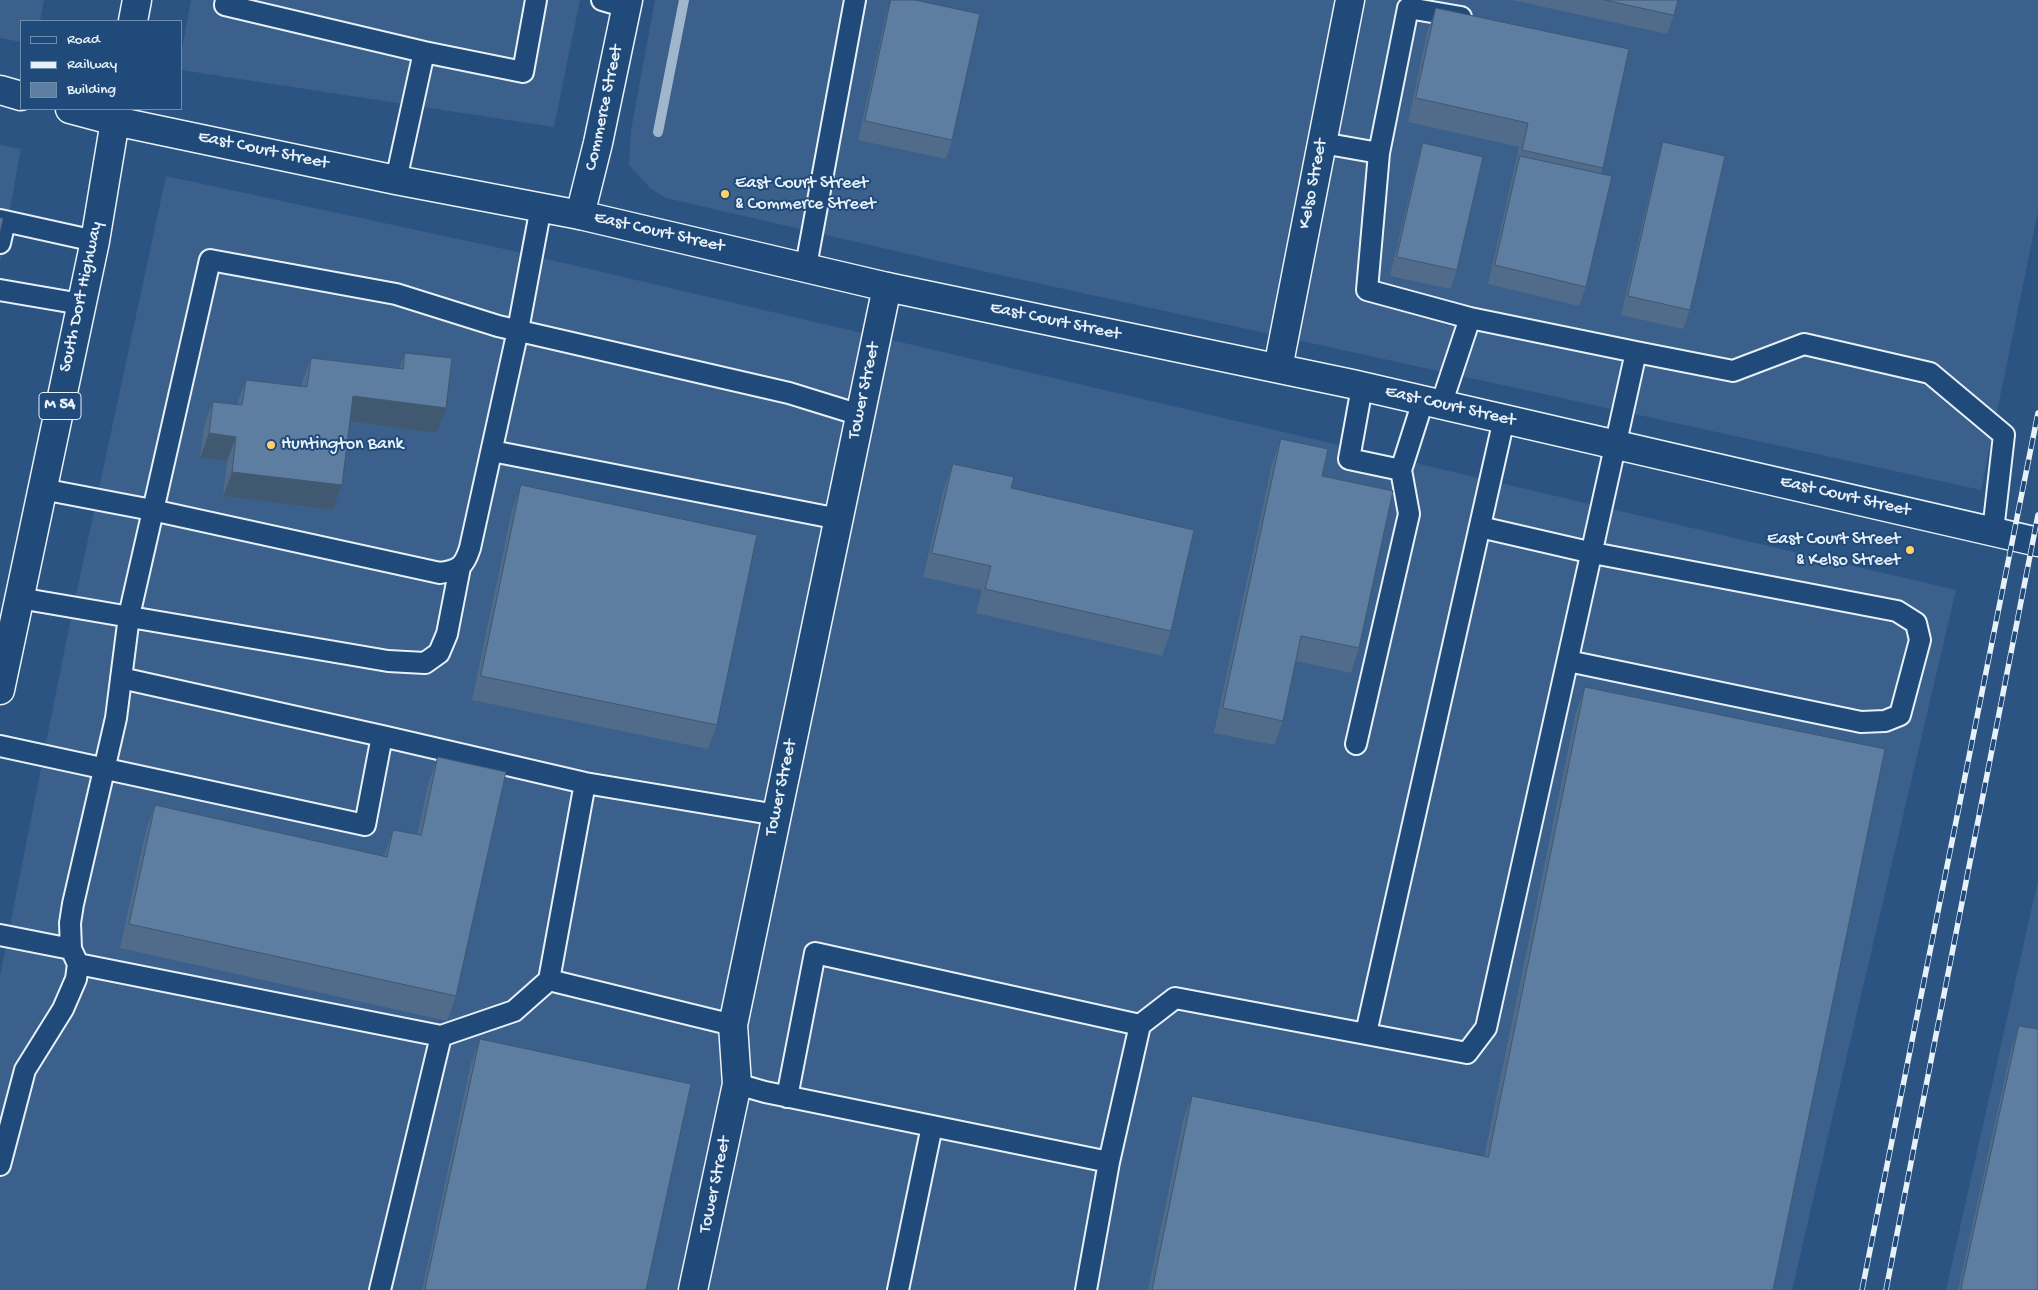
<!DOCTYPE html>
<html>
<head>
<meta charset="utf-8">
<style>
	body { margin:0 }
	#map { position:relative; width:2038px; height:1290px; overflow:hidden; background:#2b5482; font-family:"Gochi Hand",sans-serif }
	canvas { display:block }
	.legend { position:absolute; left:20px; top:20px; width:162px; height:90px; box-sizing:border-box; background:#1f4a7a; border:1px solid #6f8dac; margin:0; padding:6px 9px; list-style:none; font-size:15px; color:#e8f1f8 }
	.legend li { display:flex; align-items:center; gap:10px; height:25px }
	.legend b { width:25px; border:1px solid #6f8dac }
</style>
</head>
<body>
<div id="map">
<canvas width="2038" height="1290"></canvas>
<ul class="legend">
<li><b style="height:6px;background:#1f4a7a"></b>Road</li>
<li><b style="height:6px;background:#e8f1f8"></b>Railway</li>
<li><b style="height:14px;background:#5d7da1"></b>Building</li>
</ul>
</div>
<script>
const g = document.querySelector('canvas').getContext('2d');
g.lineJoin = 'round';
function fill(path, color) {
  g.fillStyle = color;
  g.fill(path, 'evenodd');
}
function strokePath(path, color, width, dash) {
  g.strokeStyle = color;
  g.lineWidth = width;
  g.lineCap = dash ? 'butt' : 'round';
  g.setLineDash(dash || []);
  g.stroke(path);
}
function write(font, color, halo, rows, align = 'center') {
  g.font = font + ' "Gochi Hand",sans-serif';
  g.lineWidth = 4;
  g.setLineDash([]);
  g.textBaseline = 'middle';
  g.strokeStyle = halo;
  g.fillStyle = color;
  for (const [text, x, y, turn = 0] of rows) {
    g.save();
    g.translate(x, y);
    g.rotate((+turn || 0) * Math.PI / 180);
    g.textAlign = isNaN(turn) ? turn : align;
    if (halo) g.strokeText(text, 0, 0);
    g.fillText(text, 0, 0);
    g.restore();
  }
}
const built = new Path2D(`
	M0 0H44L40 21H21V42L0 38Z
	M191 0H580L554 127 181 70V54Z
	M655 0H2038V212L1981 490 973 269 666 198 651 189 629 165 631 130Z
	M0 145 21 149 0 263Z
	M166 176 500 248 1956 590 1792 1290H0V976L67 637Z
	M2038 880V1290H1946Z`);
const stream = new Path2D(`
	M658 132 684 0`);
const lane = new Path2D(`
	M226 0 225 5 424 52 396 180
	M602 0 626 7
	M424 52 523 72 536 0
	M1379 153 1408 8 1461 17
	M0 220 95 241
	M0 243 5 221
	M806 266 855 0
	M0 290 81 304
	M1636 352 1733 371 1804 344 1930 373 2004 435 1993 531
	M1362 387 1349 459 1401 470 1423 401
	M1441 405 1470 318
	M492 451 839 519
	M42 489 152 510 440 573C459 570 464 567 470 548L518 330 541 207
	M1480 527 1593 553 1897 611 1916 623 1920 640 1900 715 1885 721 1861 722 1568 661
	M19 598 388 661 425 663 439 653 447 634 460 567
	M382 736 585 783 777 815
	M1356 744 1409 514 1401 470
	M0 746 365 825 382 736 121 678
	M0 935 71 949
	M78 964 441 1036
	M549 980 585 783
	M1366 1033 1504 419
	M737 1084 765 1092 1109 1162
	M787 1097 815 953 1140 1025
	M0 1165 25 1070 63 1009 76 979 78 964 71 949 70 923 73 904 116 718 129 616 210 260 396 294 498 326 789 393 860 415
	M380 1290 441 1036 514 1011 549 980 733 1025
	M898 1290 932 1126
	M1086 1290 1109 1162 1140 1025 1175 998 1467 1053 1486 1028 1636 352 1470 318 1367 290 1379 153 1322 143`);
const street = new Path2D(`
	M580 215 598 143 628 0
	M1278 368 1350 0
	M693 1290 737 1084 733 1025 887 287`);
const secondary = new Path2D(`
	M0 90 21 96
	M70 109 115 121 396 180 580 215 887 287 1352 384 2038 542`);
const primary = new Path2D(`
	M133 21 137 0
	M0 690 95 241 117 109`);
const rail = new Path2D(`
	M1862 1290 2038 413
	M1886 1290 2038 515`);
const wall = new Path2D(`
	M891 0H915L952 140 946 159 858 140 886 14Z
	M1512 0H1678L1674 15 1667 34Z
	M1436 8 1603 168 1600 174 1586 287 1579 306 1488 284 1519 147 1408 122 1427 33Z
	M1663 142 1690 310 1683 329 1621 315 1657 161Z
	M1423 143 1457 270 1450 289 1390 276 1417 162Z
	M405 353 437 433 350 422 342 485 333 510 223 496 227 461 200 458 204 426 213 402 237 404 246 380 301 386 302 382 311 358 399 368Z
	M1281 439 1322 476 1359 648 1351 673 1296 661 1283 721 1274 745 1214 733 1272 464Z
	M953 464 1011 488 1171 631 1162 656 976 613 982 590 923 577 944 488Z
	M521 485 717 725 708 749 472 700 512 510Z
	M1585 687 1773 1290H1148L1183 1120 1192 1096 1484 1157 1576 712Z
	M438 757 456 996 447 1021 120 948 146 830 155 805 384 856 393 830 417 835 429 781Z
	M2019 1026 2038 1290H1958L2011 1050Z
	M480 1039 646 1290H422L471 1063Z`);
const shadedWall = new Path2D(`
	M353 396 446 408 437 433 344 421Z
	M209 433 236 437 227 461 200 458Z
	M232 472 342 485 333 510 223 496Z`);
const building = new Path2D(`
	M891 0H915L980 14 952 140 865 121Z
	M1605 0H1678L1674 15Z
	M1436 8 1629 49 1603 168 1522 150 1528 123 1416 98Z
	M1663 142 1725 156 1690 310 1628 296Z
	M1423 143 1483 157 1457 270 1397 257Z
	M1520 156 1612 176 1586 287 1495 265Z
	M0 218H3L0 233Z
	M405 353 452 358 446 408 353 396 342 485 232 472 236 437 209 433 213 402 242 405 246 380 307 387 311 358 403 369Z
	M1281 439 1328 449 1322 476 1393 491 1359 648 1301 636 1283 721 1223 708Z
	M953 464 1014 477 1011 488 1194 530 1171 631 985 589 991 566 932 553Z
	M521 485 757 535 717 725 481 676Z
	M1585 687 1885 749 1773 1290H1152L1192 1096 1488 1157Z
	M438 757 506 772 456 996 129 924 155 805 387 857 393 830 421 835Z
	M2019 1026 2038 1029V1290H1961Z
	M480 1039 691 1084 646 1290H425Z`);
const markers = [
	[725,194,5,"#ffd166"],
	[271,445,5,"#ffd166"],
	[1910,550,5,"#ffd166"]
];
const shields = [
	[60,406,42]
];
const shieldNames = [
	["M 54",60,406]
];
const streetNames = [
	["Commerce Street",605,108,-78],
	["East Court Street",263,151,12],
	["Kelso Street",1314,184,-79],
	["East Court Street",659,233,13],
	["South Dort Highway",82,297,-78],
	["East Court Street",1055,322,12],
	["Tower Street",865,391,-78],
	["East Court Street",1450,407,13],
	["East Court Street",1845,497,13],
	["Tower Street",782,788,-78],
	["Tower Street",716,1185,-78]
];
const poiNames = [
	["East Court Street",735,184],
	["& Commerce Street",735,205],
	["Huntington Bank",281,445],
	["East Court Street",1900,540,"right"],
	["& Kelso Street",1900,561,"right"]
];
fill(built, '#3a608b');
strokePath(stream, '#a0b6cb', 10);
strokePath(lane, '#e8f1f8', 24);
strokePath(street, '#e8f1f8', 31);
strokePath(secondary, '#e8f1f8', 31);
strokePath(primary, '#e8f1f8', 31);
strokePath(lane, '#1f4a7a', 20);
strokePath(street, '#1f4a7a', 28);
strokePath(secondary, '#1f4a7a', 28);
strokePath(primary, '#1f4a7a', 28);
strokePath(rail, '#e8f1f8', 5.5);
strokePath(rail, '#1f4a7a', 4, [11]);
fill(wall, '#506c8a');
fill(shadedWall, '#415871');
fill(building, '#5d7da1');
strokePath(building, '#415871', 1);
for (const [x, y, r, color] of markers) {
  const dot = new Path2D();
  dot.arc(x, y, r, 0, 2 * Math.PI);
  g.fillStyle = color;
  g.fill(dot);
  strokePath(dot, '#1f4a7a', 2);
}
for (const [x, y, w] of shields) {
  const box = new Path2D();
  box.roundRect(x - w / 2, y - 13.5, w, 27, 4);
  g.fillStyle = '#1f4a7a';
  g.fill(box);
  strokePath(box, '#e8f1f8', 1);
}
write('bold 16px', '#e8f1f8', null, shieldNames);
write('18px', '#e8f1f8', '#1f4a7a', streetNames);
write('18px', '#e8f1f8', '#1f4a7a', poiNames, 'left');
</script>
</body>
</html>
